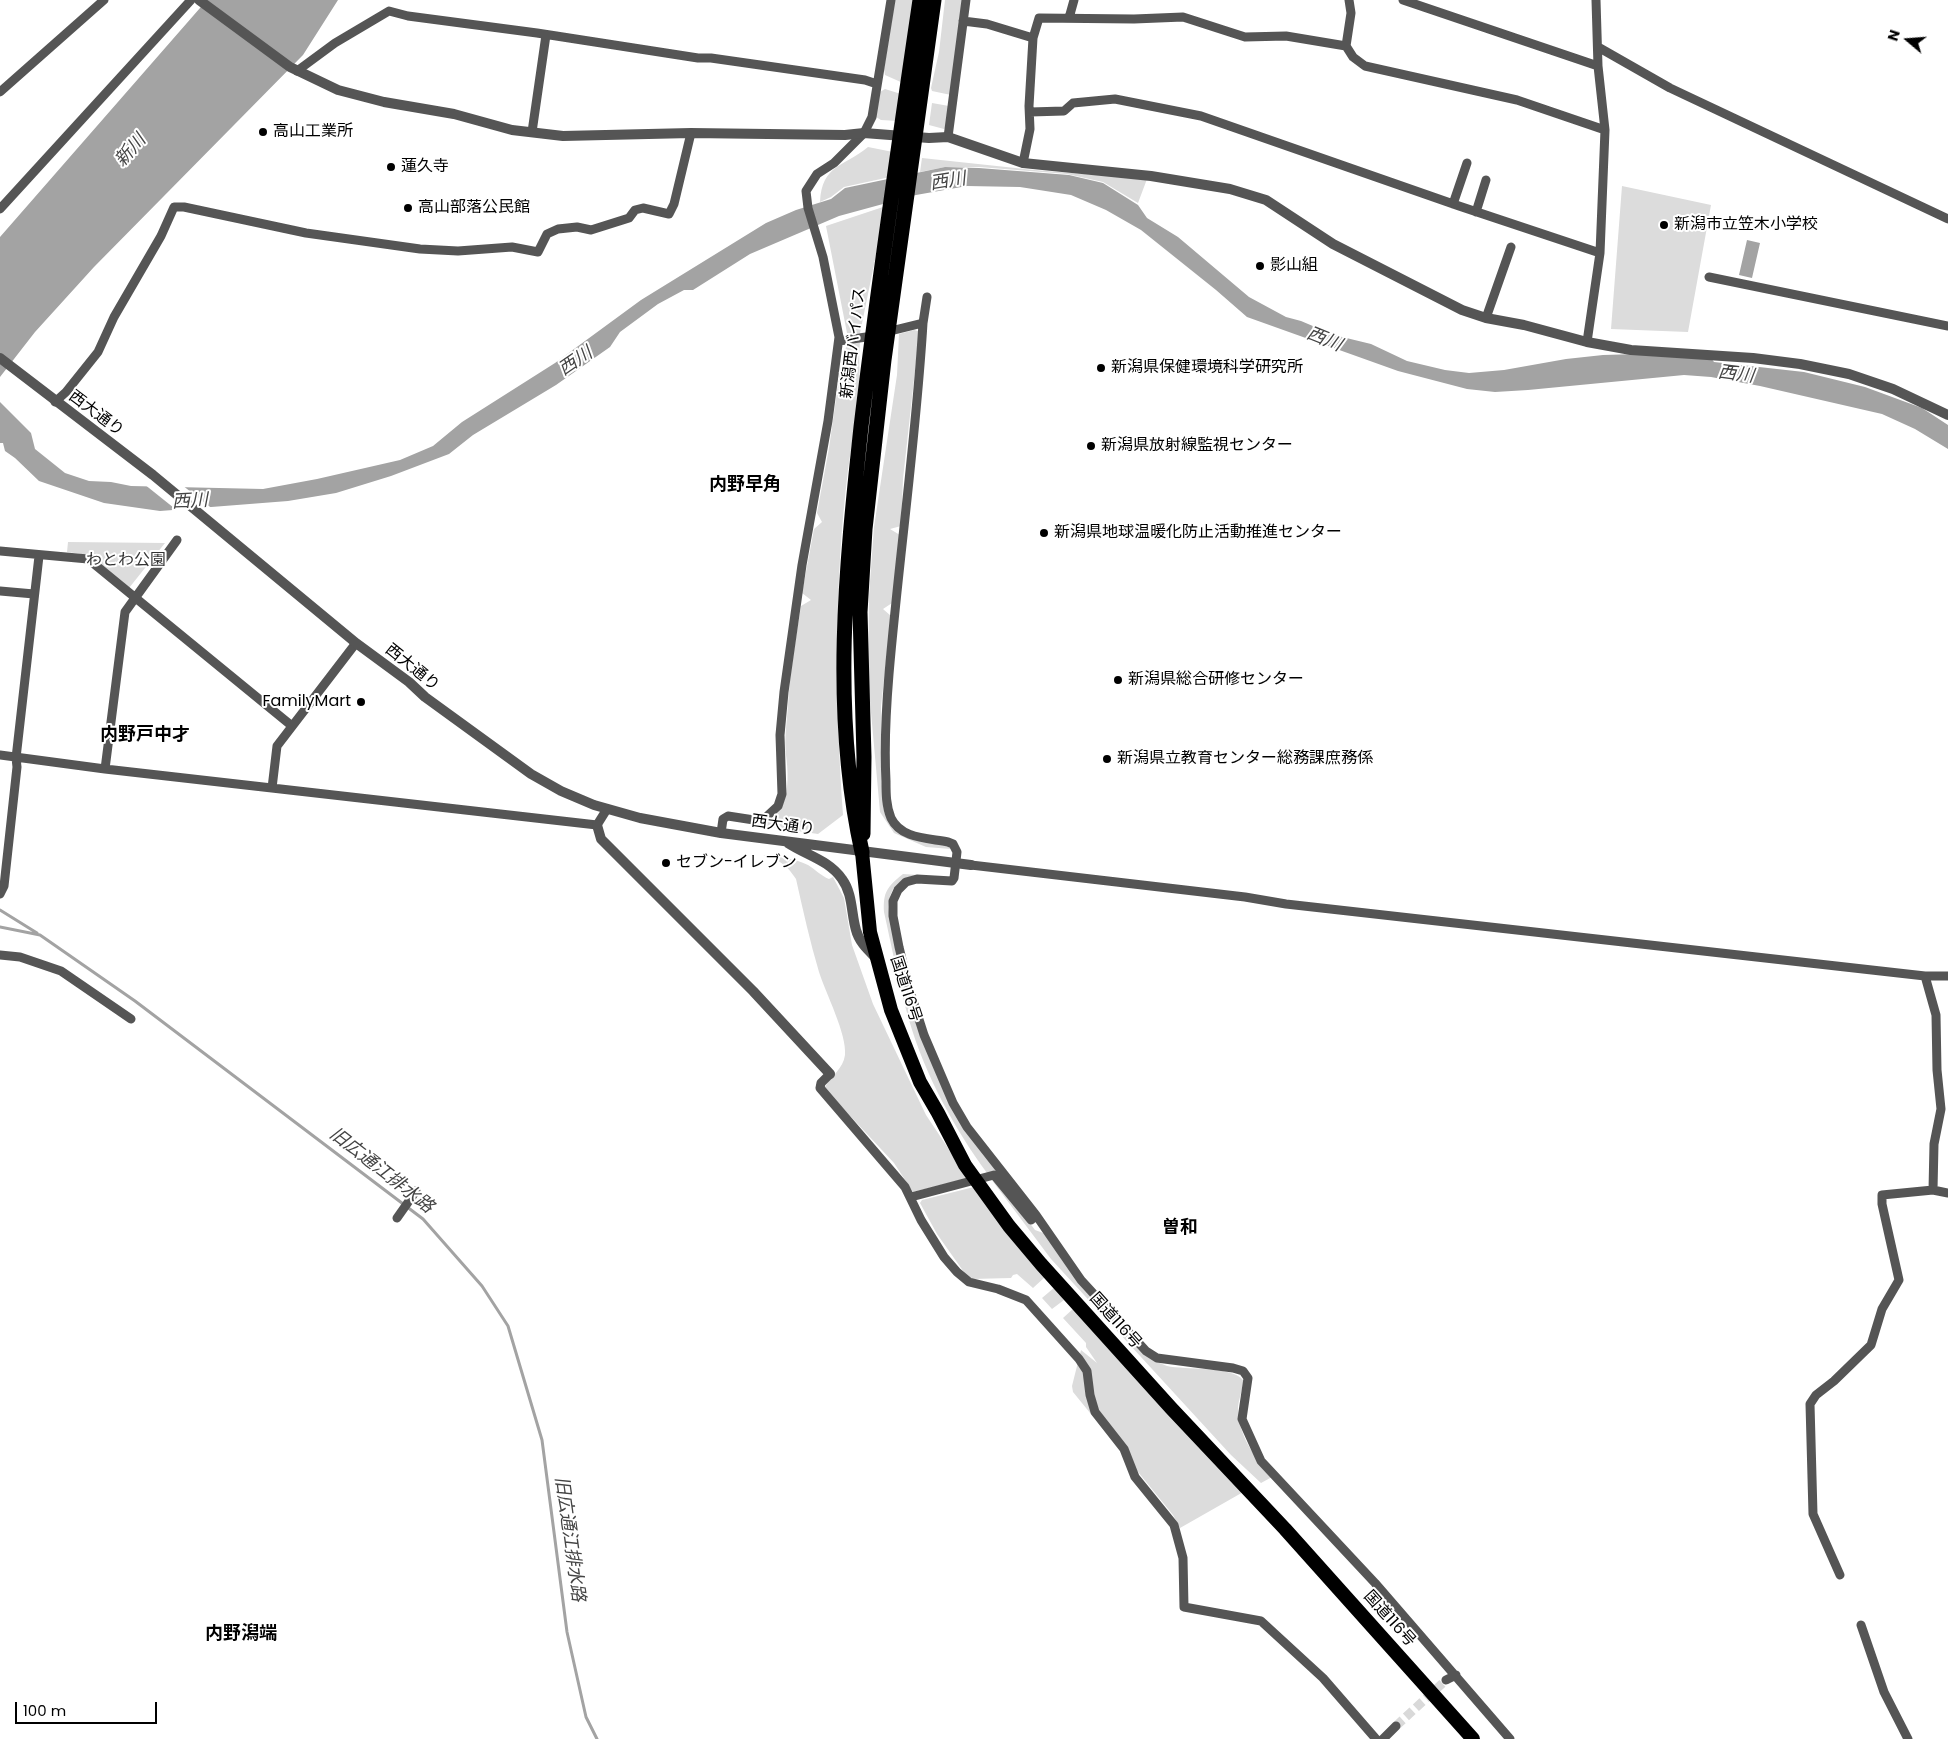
<!DOCTYPE html>
<html>
<head>
<meta charset="utf-8">
<style>
	body { margin:0 }
	#map { position:relative; width:1948px; height:1739px; overflow:hidden; background:#fff; font-family:Poppins,sans-serif }
	canvas { display:block }
	.north { position:absolute; left:1883px; top:15px; width:50px; height:50px; -webkit-text-stroke:4px #fff; paint-order:stroke; rotate:288deg; font-size:14px; font-weight:700; line-height:20px; text-align:center; color:#000 }
	.north::after { content:''; display:block; margin:auto; width:18px; height:22px; background:#000; clip-path:polygon(50% 0,100% 100%,50% 72%,0 100%) }
	.scale { position:absolute; left:15px; top:1702px; width:142px; height:22px; box-sizing:border-box; border:2px solid #000; border-top:0; padding-left:6px; font-size:15px; line-height:18px; white-space:nowrap; color:#000; -webkit-text-stroke:4px #fff; paint-order:stroke }
</style>
</head>
<body>
<div id="map">
<canvas width="1948" height="1739"></canvas>
<div class="north">N</div>
<div class="scale">100 m</div>
</div>
<script>
const g = document.querySelector('canvas').getContext('2d');
g.lineJoin = 'round';
function fill(path, color) {
  g.fillStyle = color;
  g.fill(path, 'evenodd');
}
function strokePath(path, color, width, dash) {
  g.strokeStyle = color;
  g.lineWidth = width;
  g.lineCap = dash ? 'butt' : 'round';
  g.setLineDash(dash || []);
  g.stroke(path);
}
function write(font, color, halo, rows, align = 'center') {
  g.font = font + ' Poppins,"Noto Sans JP",sans-serif';
  g.lineWidth = 4;
  g.setLineDash([]);
  g.textBaseline = 'middle';
  g.strokeStyle = halo;
  g.fillStyle = color;
  for (const [text, x, y, turn = 0] of rows) {
    g.save();
    g.translate(x, y);
    g.rotate((+turn || 0) * Math.PI / 180);
    g.textAlign = isNaN(turn) ? turn : align;
    if (halo) g.strokeText(text, 0, 0);
    g.fillText(text, 0, 0);
    g.restore();
  }
}
const green = new Path2D(`
	M895 0H915L903 83 885 75 884 69Z
	M945 0H964L951 95 932 91 931 88 939 52Z
	M885 89 901 94 898 121 881 120 876 117 880 92Z
	M932 103 949 106 948 127 944 129 929 125Z
	M868 147 893 152 890 177 844 187 831 197 820 202C822 164 844 167 868 147Z
	M922 158 1034 170 1147 179 1138 203 1103 182 1067 174 979 167H945L920 172Z
	M1622 186 1711 205 1688 332 1611 329Z
	M886 206 860 333H847L826 226Z
	M914 330 918 331 919 334 903 479 901 526 890 529 900 535 892 603 883 609 891 616 881 706V737L884 811 891 826 905 836 951 846V849L926 847 894 833 880 812 868 679 869 595 874 527 897 375 899 334Z
	M860 342C858 361 861 378 859 398 856 422 851 446 848 470 834 584 835 701 843 815L818 834 750 824C765 825 777 819 783 804 789 790 788 769 786 755 784 739 787 721 788 705 790 672 796 638 801 606L811 600 802 593 814 529 822 522 817 513 829 448 841 364 847 344Z
	M68 542 165 543 129 588 89 555 67 552Z
	M763 855C779 857 794 858 808 865 815 869 821 876 829 879L833 877 844 898 852 945 873 1004 926 1115 968 1178 913 1192 894 1163 826 1090 825 1087C832 1075 843 1069 845 1055 847 1034 826 994 819 972 810 942 803 910 796 879 786 864 781 861 763 855Z
	M903 874 918 875 905 878 893 889 890 896 888 907 895 944 935 1071 997 1170 987 1173C954 1128 925 1075 909 1020 899 985 892 948 884 912 883 892 887 887 903 874Z
	M991 1179 998 1181 1035 1230 1046 1234 1153 1360C1157 1362 1162 1364 1167 1366 1185 1370 1232 1366 1243 1380 1243 1389 1239 1398 1238 1407 1238 1435 1254 1457 1272 1477L1261 1483 1231 1455 1051 1259Z
	M974 1187 1045 1277 1033 1288 1017 1274 1013 1275 1011 1278 972 1279 966 1275 937 1234 920 1203 922 1200Z
	M1055 1287 1064 1300 1052 1309 1042 1298Z
	M1074 1308 1245 1491 1180 1528 1173 1515 1073 1392 1072 1386 1081 1350 1097 1363 1086 1347V1343L1063 1318Z`);
const water = new Path2D(`
	M207 0H338L303 55 94 267 35 332 0 377V237Z
	M945 167 979 168 1069 175 1103 183 1138 205 1147 218 1178 237 1249 297 1286 317 1301 321 1334 335 1371 344 1407 361 1445 370 1469 373 1504 370 1566 359 1603 355 1638 354 1711 358 1714 362 1804 372 1865 387 1922 408 1948 425V449L1915 429 1882 414 1760 386 1711 377 1684 375 1528 390 1495 392 1467 389 1398 371 1247 317 1216 290 1141 230 1106 210 1071 195 1020 187 967 186 916 195 839 216 750 254 693 290H684L658 304 620 332 610 347 556 385 473 435 449 454 391 476 336 493 288 501 160 511 104 503 39 481 15 458 5 451 3 443H0V402L31 433 35 449 65 473 89 481 111 482 131 486 263 489 317 479 400 460 433 446 462 422 555 363 641 300 766 223 796 210 831 199 845 188Z
	M1747 240 1760 243 1752 278 1739 275Z`);
const pier = new Path2D(`
	M144 484 182 485 214 510 179 512Z`);
const stream = new Path2D(`
	M0 910 37 933
	M0 927 40 935 135 1001 423 1219 482 1286 508 1326 542 1440 567 1632 586 1717 597 1739`);
const minorTunnel = new Path2D(`
	M1396 1726 1446 1680`);
const minor = new Path2D(`
	M1349 0 1351 13 1346 46 1353 57 1365 66 1517 100 1605 130
	M1403 0 1598 66
	M1069 18 1074 0
	M963 21 987 24 1033 38
	M1598 47 1670 88 1948 219
	M297 71 335 43 389 11 408 16 537 33 698 58H711L865 80 877 84
	M0 92 104 0
	M1030 112 1064 111 1073 103 1115 99 1201 116 1459 206 1600 253
	M532 132 546 35
	M948 137 966 0
	M1023 163 1030 129 1029 106 1033 38 1039 18 1134 19 1183 17 1245 37 1286 36 1346 46
	M1453 204 1467 163
	M0 209 191 0
	M1476 212 1486 180
	M1709 277 1948 326
	M1486 318 1511 247
	M923 323 927 297
	M839 341 866 337 923 323C916 440 899 557 889 674 886 710 884 745 886 781 886 793 886 806 891 818 901 839 928 838 948 842L953 844 957 852 954 878 952 881 917 879 906 882 898 890 893 901V916L899 947 909 988 924 1035 953 1103 967 1127 1036 1215 1081 1280 1146 1351 1157 1358 1233 1368 1243 1371 1248 1378 1242 1419 1261 1461 1375 1583 1510 1739
	M1587 342 1600 253 1605 130 1598 66 1596 0
	M55 402 66 392 98 352 114 317 161 236 174 207H184L306 233 420 249 458 251 512 247 538 252 547 234 558 229 577 227 591 230 629 218 635 210 643 208 669 214 674 204 691 133
	M0 551 88 559 292 726
	M0 591 34 594
	M0 755 105 769 597 825 607 809
	M105 769 125 612 177 540
	M272 788 277 746 356 643
	M721 833 723 819 728 816 754 820 764 819 778 806 782 794 780 735 784 692 802 565 828 421 839 337 823 257 808 208 806 191 817 174 834 163 864 133 872 117 891 0
	M971 865 1245 897 1286 904 1925 976H1948
	M0 894 4 886 17 767 16 758 39 556
	M0 955 20 957 61 971 131 1019
	M1925 976 1936 1015 1937 1070 1941 1109 1934 1144 1933 1190
	M830 1074 821 1083 820 1088 905 1187 921 1220 944 1257 957 1272 969 1282 998 1289 1026 1300 1079 1359 1087 1371 1090 1395 1095 1412 1124 1449 1135 1477 1174 1525 1183 1558 1184 1607 1261 1621 1323 1678 1376 1739
	M911 1197 994 1175 1031 1220 1036 1215
	M397 1218 416 1191
	M1840 1575 1813 1514 1810 1404 1816 1395 1834 1381 1871 1345 1882 1309 1899 1280 1882 1204V1195L1933 1190 1948 1193
	M1861 1625 1884 1692 1908 1739
	M1446 1680 1456 1675
	M1383 1739 1396 1726`);
const tertiary = new Path2D(`
	M199 0 290 67 338 90 384 102 454 114 512 130 563 136 691 133 845 135 864 133 929 138 948 137 1023 163 1151 176 1230 189 1266 200 1333 244 1462 310 1486 318 1524 325 1587 342 1631 350 1753 358 1800 364 1849 374 1893 389 1948 415
	M0 358 153 475 356 643 409 682 425 697 531 774 561 791 594 805 640 818 721 833 971 865
	M597 825 601 839 753 991 830 1074
	M788 843C806 855 829 860 842 879 853 894 851 913 856 930 859 942 868 950 876 958`);
const trunk = new Path2D(`
	M862 852 870 932 891 1010 920 1082 938 1113 965 1165 1009 1226 1041 1264 1171 1408 1285 1529 1473 1739`);
const motorway = new Path2D(`
	M863 834 864 757 860 612 865 529 884 360 934 0
	M862 852C831 713 846 567 861 427 878 285 899 142 920 0`);
const markers = [
	[263,132,5,"#000"],
	[391,167,5,"#000"],
	[408,208,5,"#000"],
	[1664,225,5,"#000"],
	[1260,266,5,"#000"],
	[1101,368,5,"#000"],
	[1091,446,5,"#000"],
	[1044,533,5,"#000"],
	[1118,680,5,"#000"],
	[361,702,5,"#000"],
	[1107,759,5,"#000"],
	[666,863,5,"#000"]
];
const poiNames = [
	["高山工業所",273,132],
	["蓮久寺",401,167],
	["高山部落公民館",418,208],
	["新潟市立笠木小学校",1674,225],
	["影山組",1270,266],
	["新潟県保健環境科学研究所",1111,368],
	["新潟県放射線監視センター",1101,446],
	["新潟県地球温暖化防止活動推進センター",1054,533],
	["新潟県総合研修センター",1128,680],
	["FamilyMart",351,702,"right"],
	["新潟県立教育センター総務課庶務係",1117,759],
	["セブン-イレブン",676,863]
];
const streetNames = [
	["新潟西バイパス",854,343,-83],
	["西大通り",96,414,37],
	["西大通り",412,668,39],
	["西大通り",783,826,8],
	["国道116号",905,989,72],
	["国道116号",1115,1321,48],
	["国道116号",1389,1619,48]
];
const parkNames = [
	["わとわ公園",126,561]
];
const waterNames = [
	["新川",131,151,-49],
	["西川",948,182,-9],
	["西川",1324,340,22],
	["西川",576,362,-34],
	["西川",1736,375,7],
	["西川",190,502,-3],
	["旧広通江排水路",381,1171,38],
	["旧広通江排水路",569,1539,82]
];
const neighbourhoodNames = [
	["内野早角",745,485],
	["内野戸中才",145,735],
	["曽和",1180,1228],
	["内野潟端",241,1634]
];
fill(green, '#dcdcdc');
fill(water, '#a3a3a3');
fill(pier, '#fff');
strokePath(stream, '#a3a3a3', 3);
strokePath(minorTunnel, '#d9d9d9', 9, [9, 4.5]);
strokePath(minor, '#555', 9);
strokePath(tertiary, '#555', 10);
strokePath(trunk, '#000', 14);
strokePath(motorway, '#000', 15);
for (const [x, y, r, color] of markers) {
  const dot = new Path2D();
  dot.arc(x, y, r, 0, 2 * Math.PI);
  g.fillStyle = color;
  g.fill(dot);
  strokePath(dot, '#fff', 2);
}
write('16px', '#000', '#fff', poiNames, 'left');
write('16px', '#000', '#fff', streetNames);
write('16px', '#333', '#fff', parkNames);
write('italic 18px', '#444', '#fff', waterNames);
write('bold 18px', '#000', '#fff', neighbourhoodNames);
</script>
</body>
</html>
